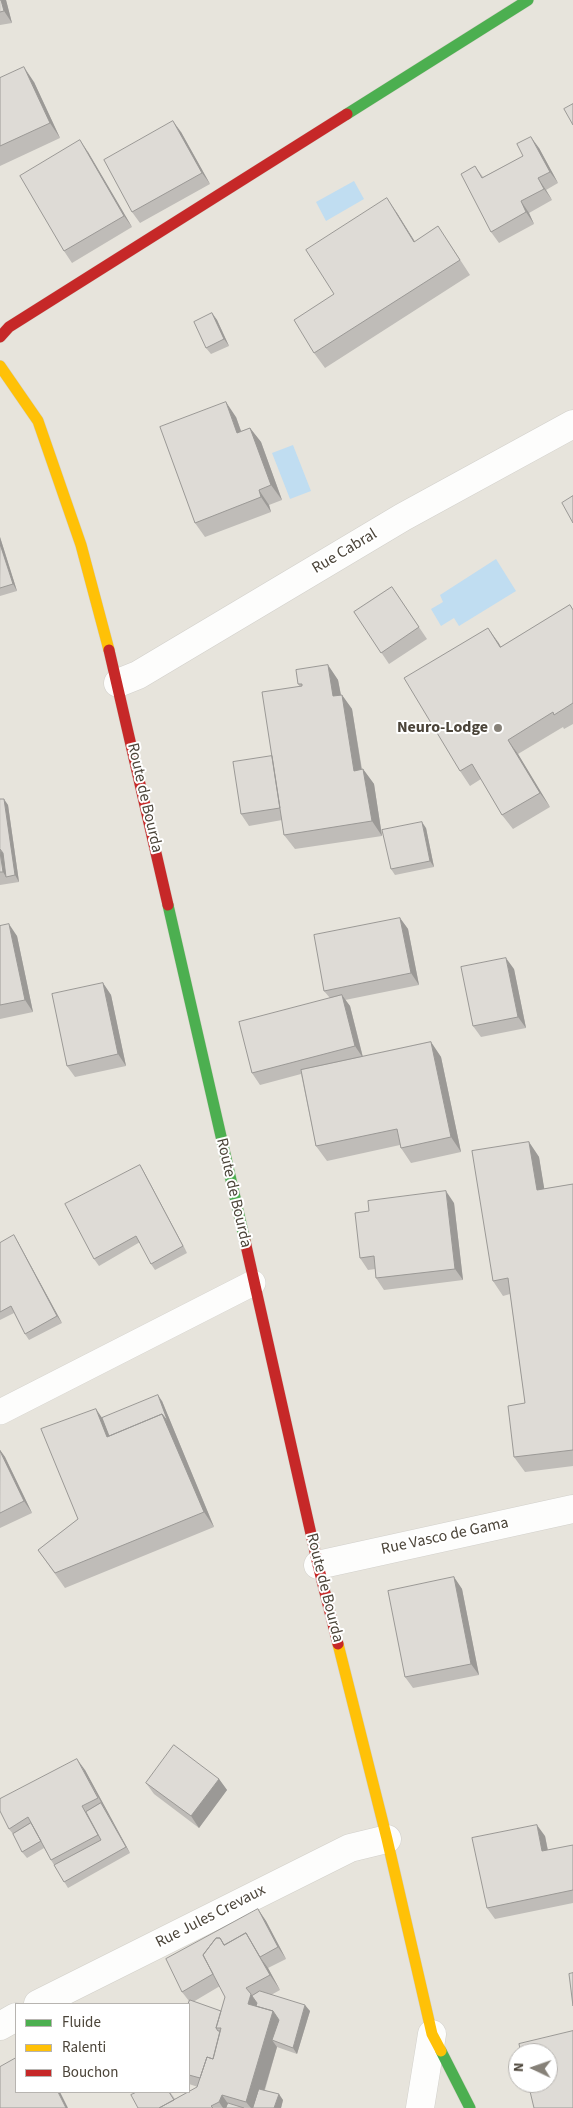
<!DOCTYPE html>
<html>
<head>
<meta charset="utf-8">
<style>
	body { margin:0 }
	#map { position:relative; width:573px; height:2108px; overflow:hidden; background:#f4f2ee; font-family:"Source Sans 3",sans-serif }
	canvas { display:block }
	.legend { position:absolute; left:15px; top:2003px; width:175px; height:90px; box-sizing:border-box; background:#fff; border:1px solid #b7b4b0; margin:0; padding:6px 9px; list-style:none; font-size:15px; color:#4b4439 }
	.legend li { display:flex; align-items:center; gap:10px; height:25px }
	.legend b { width:25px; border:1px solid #b7b4b0 }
	.north { position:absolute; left:508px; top:2043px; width:50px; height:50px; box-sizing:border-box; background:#fff; border:1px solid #b7b4b0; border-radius:50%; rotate:273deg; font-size:14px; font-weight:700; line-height:20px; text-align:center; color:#4b4439 }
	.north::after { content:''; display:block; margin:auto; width:18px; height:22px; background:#868178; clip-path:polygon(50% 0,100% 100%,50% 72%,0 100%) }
</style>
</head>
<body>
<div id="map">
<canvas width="573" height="2108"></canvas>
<ul class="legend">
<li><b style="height:6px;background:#4caf50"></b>Fluide</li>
<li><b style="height:6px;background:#ffc107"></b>Ralenti</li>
<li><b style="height:6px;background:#c62828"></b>Bouchon</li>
</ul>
<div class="north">N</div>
</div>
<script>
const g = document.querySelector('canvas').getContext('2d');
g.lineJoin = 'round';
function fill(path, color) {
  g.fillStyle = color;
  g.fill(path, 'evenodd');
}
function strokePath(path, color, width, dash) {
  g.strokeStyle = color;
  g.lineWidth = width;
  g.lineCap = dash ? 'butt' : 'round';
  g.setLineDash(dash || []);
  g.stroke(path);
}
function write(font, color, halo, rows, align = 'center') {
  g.font = font + ' "Source Sans 3",sans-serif';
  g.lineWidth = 4;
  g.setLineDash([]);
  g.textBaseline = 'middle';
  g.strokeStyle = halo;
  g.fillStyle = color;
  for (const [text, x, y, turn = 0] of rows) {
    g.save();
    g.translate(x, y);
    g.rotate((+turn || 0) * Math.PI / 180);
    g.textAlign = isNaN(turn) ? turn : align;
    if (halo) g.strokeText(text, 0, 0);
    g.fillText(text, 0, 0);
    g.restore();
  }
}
const residential = new Path2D(`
	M0 0H573V2108H0ZM16 2004H189V2092H16ZM518 2053H548V2083H518Z`);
const water = new Path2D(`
	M354 181 364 199 326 221 316 202Z
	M293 445 311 491 290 499 272 453Z
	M496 559 516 591 459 626 454 618 441 626 431 609 443 602 440 595Z`);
const lane = new Path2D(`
	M0 1412 253 1283`);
const street = new Path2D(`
	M118 683 138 675 403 517 573 424
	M318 1565 573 1509
	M38 2004 350 1848 387 1839
	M0 2026 16 2017
	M420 2108 432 2034`);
const fast = new Path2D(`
	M347 114 528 0
	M168 905 245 1241
	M441 2051 470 2108`);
const slow = new Path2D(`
	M0 366 38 421 81 545 109 650
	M338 1644 387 1839 432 2034 441 2051`);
const jam = new Path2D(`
	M0 337 9 327 347 114
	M109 650 168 905
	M245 1241 318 1565 338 1644`);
const wall = new Path2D(`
	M0 0H6L12 23 0 25Z
	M0 78 34 82 60 138 0 166Z
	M181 132 210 184 140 223 132 212Z
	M539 148 558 183 546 190 552 200 529 213 534 224 499 243 491 232 475 166 483 177Z
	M88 152 132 227 72 263 64 251Z
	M397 213 414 241H448L470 275 325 368 314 353Z
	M212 313 217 320 229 346 211 354 206 348Z
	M236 417 241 431 250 428 261 442 282 500 269 505 271 512 205 537 195 523Z
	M0 537 17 591 0 596Z
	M392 587 427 639 389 664 354 612Z
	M570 605 573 609V724L564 729 563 727 518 754 550 807 513 829 502 815 481 779 470 786 460 771 498 642 501 647Z
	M328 665 338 680 341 695H342L352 709 362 769H363L374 784 382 836 295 849 284 835 282 820 249 826 241 814 272 756 300 687 298 684Z
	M0 799 8 805 19 882 0 885Z
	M426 828 434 867 395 875 391 869Z
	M400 918 408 929 419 985 345 1000 350 1006 363 1057 431 1042 441 1057 461 1152 411 1163 401 1148 400 1145 327 1161 316 1146 301 1074 260 1085 252 1073 330 998 324 991Z
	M0 926 17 936 33 1012 0 1019Z
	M514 969 526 1028 481 1037 473 1026Z
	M103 983 111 995 126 1066 75 1077 67 1066Z
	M529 1142 539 1157 544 1189 573 1184V1466L525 1472 514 1457 525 1403 510 1294 503 1296 493 1281Z
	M140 1165 144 1172 187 1253 155 1270 151 1264 140 1242 99 1266 94 1259Z
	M454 1203 463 1280 384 1290 376 1278 375 1269 368 1270 360 1258Z
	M18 1242 62 1323 29 1340 25 1334 14 1313 0 1320V1243Z
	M162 1401 214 1527 65 1588 38 1550 78 1519 96 1409 102 1418Z
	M0 1450 5 1457 32 1513 0 1528Z
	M454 1577 462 1589 479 1675 413 1688 405 1677Z
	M85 1770 130 1853 68 1888 51 1860 44 1848 27 1858 22 1852 13 1834 9 1829Z
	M219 1779 227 1790 199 1828 154 1794 146 1783Z
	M545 1836 548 1850 573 1845V1903L495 1919 487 1908Z
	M258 1909 266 1921 286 1959 268 1968 280 1990 271 1995 310 2011 297 2054 277 2047 265 2090 283 2100 281 2108H138L137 2092H170L175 2099 198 2087 189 2084V2001L182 1992ZM220 1986 225 1997 221 2011 193 2002Z`);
const shadedWall = new Path2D(`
	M1 0H6L12 23 4 11Z
	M24 67 34 82 60 138 50 123Z
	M173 121 181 132 210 184 202 173Z
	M531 137 539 148 558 183 550 172Z
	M80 140 88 152 132 227 124 216Z
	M538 178 546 190 552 200 544 189Z
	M387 198 397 213 424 256 414 242Z
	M521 201 529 213 534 224 526 212Z
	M212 313 217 320 229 346 224 339Z
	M226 402 236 417 247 448 237 433Z
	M250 428 261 442 282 500 271 485Z
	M259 490 269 505 271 512 261 497Z
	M0 537 17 591 13 584 0 544Z
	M488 628 498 642 510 662 500 647Z
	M328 665 338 680 344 711 333 696Z
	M342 695 352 709 364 785 354 771Z
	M508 740 518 754 550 807 540 793Z
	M363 769 374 784 382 836 372 821Z
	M4 799 8 805 19 882 15 875Z
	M422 822 426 828 434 867 430 861Z
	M0 849 7 860 6 877 3 872Z
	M400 918 408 929 419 985 411 973Z
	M9 924 17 936 33 1012 25 1000Z
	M506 958 514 969 526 1028 518 1017Z
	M103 983 111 995 126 1066 118 1054Z
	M342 995 350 1006 363 1058 355 1046Z
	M431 1042 441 1057 461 1152 451 1137Z
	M529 1142 539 1157 547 1205 537 1190Z
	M140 1165 144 1172 187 1253 183 1246Z
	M446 1191 454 1203 463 1280 455 1269Z
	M14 1235 18 1242 62 1323 57 1316Z
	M158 1395 162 1401 214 1527 204 1512 162 1414Z
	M96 1409 106 1424 114 1445 107 1437Z
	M0 1450 5 1457 32 1513 24 1501 0 1451Z
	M454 1577 462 1589 479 1675 471 1664Z
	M77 1759 85 1770 130 1853 126 1847Z
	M219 1779 227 1790 199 1828 191 1816Z
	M537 1825 545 1836 550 1862 542 1851Z
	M258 1909 266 1921 286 1959 278 1947Z
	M246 1933 260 1957 268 1968 280 1990 270 1975Z
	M251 1994 261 2009 248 2004Z
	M305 2005 310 2011 297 2054 293 2048Z
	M273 2011 284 2026 272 2040 277 2047 259 2108H251L246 2102Z
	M58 2092H60L68 2108H66Z
	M279 2094 283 2100 281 2108H274Z
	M222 2095 231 2108H223L219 2102Z`);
const building = new Path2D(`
	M0 0H1L4 11 0 12Z
	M24 67 50 123 0 146V78Z
	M573 104V125L564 109Z
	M173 121 202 173 132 212 104 160Z
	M531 137 550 172 538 178 544 189 521 201 526 212 491 232 461 174 475 166 482 178 523 156 517 144Z
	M80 140 124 216 64 251 20 176Z
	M387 198 414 242 438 226 460 260 314 353 294 320 334 294 306 250Z
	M212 313 224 339 206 348 194 322Z
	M226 402 237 433 250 428 271 485 259 490 261 497 195 523 160 427Z
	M573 496V523L562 503Z
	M0 544 13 584 0 588Z
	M392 587 419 627 381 653 354 612Z
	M570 605 573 610V703L554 715 553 712 508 740 540 793 502 815 472 764 460 771 404 678 488 628 500 647Z
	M328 665 333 696 342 695 354 771 363 769 372 821 284 835 262 692 302 686V684H298L296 670Z
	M272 756 280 808 241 814 233 762Z
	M0 799H4L15 875 6 877 3 853 0 849Z
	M422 822 430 861 391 869 382 830Z
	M0 852 3 872H0Z
	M400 918 411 973 324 991 314 935Z
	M9 924 25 1000 0 1005V926Z
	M506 958 518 1017 473 1026 461 967Z
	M103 983 118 1054 67 1066 52 994Z
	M342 995 355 1046 252 1073 239 1022Z
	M431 1042 451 1137 401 1148 397 1129 316 1146 301 1070Z
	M529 1142 537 1190 573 1184V1450L514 1457 508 1406 525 1403 508 1278 493 1281 472 1151Z
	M140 1165 183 1246 151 1264 136 1236 94 1259 65 1204Z
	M446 1191 455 1269 376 1278 374 1256 360 1258 355 1213 369 1211 368 1201Z
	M14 1235 57 1316 25 1334 11 1306 0 1312V1243Z
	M158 1395 168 1422 162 1414 109 1436 102 1418Z
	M96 1409 107 1437 162 1414 204 1512 55 1573 38 1550 78 1519 41 1429Z
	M0 1451 24 1501 0 1513Z
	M454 1577 471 1664 405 1677 388 1591Z
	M174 1745 219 1779 191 1816 146 1783Z
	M77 1759 98 1798 82 1806 98 1835 51 1860 28 1817 9 1829 0 1811V1799Z
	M101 1803 126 1847 64 1882 54 1865 101 1840 86 1812Z
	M31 1823 41 1841 22 1852 13 1834Z
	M537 1825 542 1851 573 1845V1890L487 1908 472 1838Z
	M258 1909 278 1947 260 1957 246 1933 224 1945 220 1938H216L203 1955 213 1974 182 1992 166 1959Z
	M246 1933 270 1975 246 1988 251 1994 248 2004 273 2011 246 2102 222 2095 219 2102 211 2106 213 2108H159L197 2087 207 2057 213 2059 221 2028H216L225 1997 203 1955 216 1938H220L224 1945Z
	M573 1973V2006L569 1974Z
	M260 1991 305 2005 293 2048 272 2040 279 2020 273 2011 256 2006 257 2003 252 1996Z
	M190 2000 221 2011 216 2028 218 2031H220L213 2059 207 2057 200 2078 189 2075 188 2004Z
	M573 2031V2108H534L528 2083H548V2053H521L519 2044Z
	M16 2058V2092H58L66 2108H0V2067Z
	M259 2089 279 2094 274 2108H253Z
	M137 2092H169L174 2100 159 2108H138L131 2095Z
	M228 2103 244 2108H226Z`);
const markers = [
	[498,728,5,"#868178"]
];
const streetNames = [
	["Rue Cabral",345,552,-31],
	["Route de Bourda",144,798,77],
	["Route de Bourda",233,1193,77],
	["Rue Vasco de Gama",445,1537,-12],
	["Route de Bourda",324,1588,76],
	["Rue Jules Crevaux",211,1917,-27]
];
const poiNames = [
	["Neuro-Lodge",488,728]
];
fill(residential, '#e7e4dc');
fill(water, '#c0ddf1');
strokePath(lane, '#d2d0cb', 26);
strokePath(street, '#d2d0cb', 29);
strokePath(fast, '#d3cfc5', 12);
strokePath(slow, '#d3cfc5', 12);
strokePath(jam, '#d3cfc5', 12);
strokePath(lane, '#fdfdfc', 25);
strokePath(street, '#fdfdfc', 28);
strokePath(fast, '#4caf50', 11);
strokePath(slow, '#ffc107', 11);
strokePath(jam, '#c62828', 11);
fill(wall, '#bfbcb8');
fill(shadedWall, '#9b9996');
fill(building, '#dedbd6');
strokePath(building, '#9b9996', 1);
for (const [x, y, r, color] of markers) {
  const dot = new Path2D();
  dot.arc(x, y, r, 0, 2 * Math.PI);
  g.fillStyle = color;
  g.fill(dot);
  strokePath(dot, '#fff', 2);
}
write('16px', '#4b4439', '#fff', streetNames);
write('bold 16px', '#4b4439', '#fff', poiNames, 'right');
</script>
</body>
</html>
